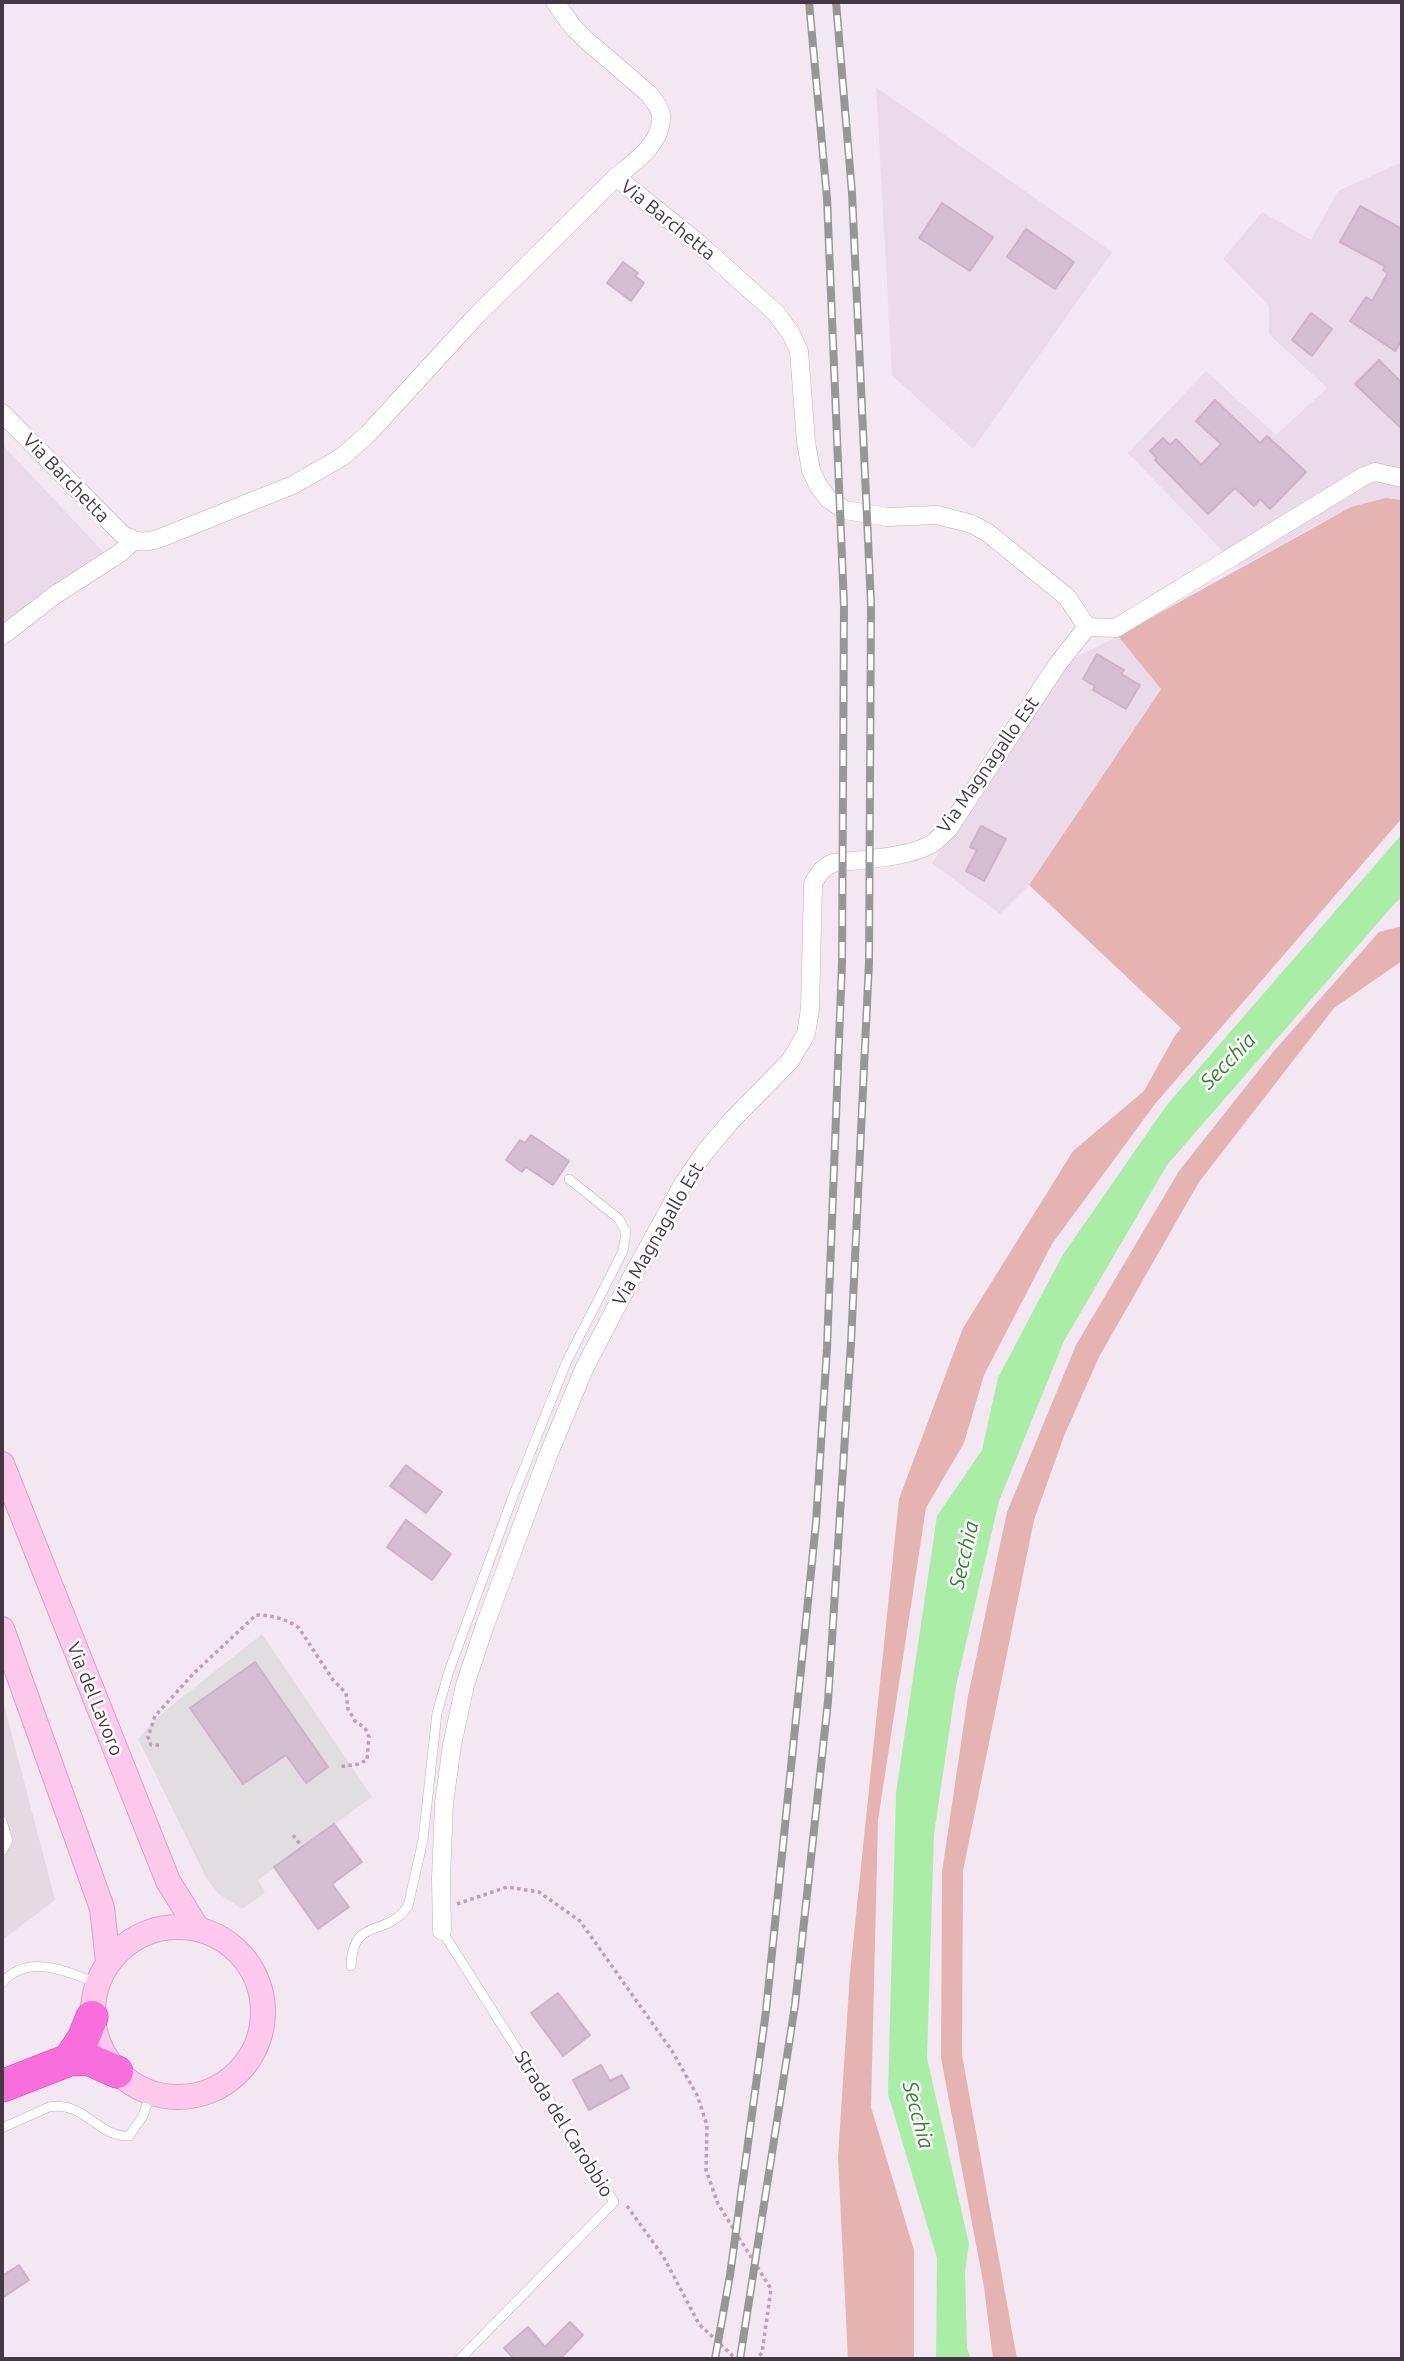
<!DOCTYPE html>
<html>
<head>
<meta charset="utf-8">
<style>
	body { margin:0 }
	#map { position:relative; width:1404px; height:2361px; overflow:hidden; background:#f3e8f1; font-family:Ubuntu,sans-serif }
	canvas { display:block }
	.frame { position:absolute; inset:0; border:4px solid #463744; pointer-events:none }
</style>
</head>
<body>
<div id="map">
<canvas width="1404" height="2361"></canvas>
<div class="frame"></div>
</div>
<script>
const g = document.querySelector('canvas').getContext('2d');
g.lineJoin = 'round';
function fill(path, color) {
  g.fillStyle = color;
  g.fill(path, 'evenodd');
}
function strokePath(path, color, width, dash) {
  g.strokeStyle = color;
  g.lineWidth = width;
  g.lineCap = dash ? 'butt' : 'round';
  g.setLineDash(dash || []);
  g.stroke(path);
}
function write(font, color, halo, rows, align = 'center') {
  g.font = font + ' Ubuntu,sans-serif';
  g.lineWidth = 5;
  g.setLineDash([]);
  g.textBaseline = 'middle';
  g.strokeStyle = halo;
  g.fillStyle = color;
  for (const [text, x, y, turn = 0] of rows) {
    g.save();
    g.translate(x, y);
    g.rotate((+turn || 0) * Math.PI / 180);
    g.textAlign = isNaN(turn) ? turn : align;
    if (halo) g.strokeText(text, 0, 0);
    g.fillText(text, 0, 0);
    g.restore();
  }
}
const residential = new Path2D(`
	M876 87 1112 252 973 449 892 375Z
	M1402 162V500L1386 498 1322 522 1239 568 1128 453 1206 371 1276 435 1327 388 1269 334V306L1223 259 1262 212 1311 240 1338 191Z
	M2 444 106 555 2 629Z
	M1118 636 1161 688 1029 885 1000 914 932 863 1028 716 1073 659Z`);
const industrial = new Path2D(`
	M2 1697 55 1900 2 1940Z`);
const green = new Path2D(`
	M1386 498 1402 500V818L1155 1104 1052 1244 984 1375 964 1443 926 1508 878 1820 871 2107 914 2250V2359H848L838 2157 850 1973 899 1499 963 1328 1073 1151 1144 1091 1174 1037 1181 1028 1029 885 1161 689 1118 636 1351 507Z
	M1402 926V961L1334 1008 1199 1182 1099 1357 1064 1436 1034 1520 963 1871 962 2055 1017 2359H993L984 2287 941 2058 942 1872 968 1696 1007 1512 1076 1345 1179 1171 1274 1051 1379 932Z`);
const parking = new Path2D(`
	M262 1634 372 1797 258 1880 265 1893 242 1909 219 1894 207 1879 138 1739 161 1714ZM255 1663 328 1767 305 1783 252 1706 268 1767 243 1784 190 1708Z`);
const water = new Path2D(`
	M1402 834V898L1396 902 1167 1165 1064 1341 999 1501 956 1686 934 1834 927 2058 969 2244 965 2271 967 2348 971 2359H936L937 2258 888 2094 896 1793 937 1516 982 1450 998 1378 1062 1256 1166 1106Z`);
const building = new Path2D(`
	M942 203 993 237 970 271 919 238Z
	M1360 206 1402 229V340L1395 351 1350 321 1366 297 1372 301 1388 273 1383 270 1385 266 1340 242Z
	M1026 229 1074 262 1055 289 1007 257Z
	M623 262 638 273 635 276 644 283 631 301 607 283Z
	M1311 313 1332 329 1312 356 1292 340Z
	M1379 360 1402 383V429L1355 384Z
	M1215 400 1260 443 1267 436 1306 472 1270 509 1260 499 1254 506 1235 488 1208 514 1155 460 1157 458 1150 451 1163 438 1170 445 1176 439 1201 465 1221 444 1196 421Z
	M1097 654 1124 670 1121 674 1140 685 1126 709 1093 690 1095 686 1083 679Z
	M981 826 1006 839 984 881 966 871 977 850 970 847Z
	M531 1135 569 1161 553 1185 526 1167 522 1172 506 1160 520 1140 525 1143Z
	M406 1465 442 1492 426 1513 390 1486Z
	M406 1520 451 1554 432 1580 387 1547Z
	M255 1662 328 1767 306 1783 286 1755 243 1784 190 1708Z
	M334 1824 362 1862 332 1884 349 1907 318 1929 274 1867Z
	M558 1993 590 2035 563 2056 531 2013Z
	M601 2065 610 2081 622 2075 629 2088 589 2110 573 2080Z
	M19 2265 29 2280 2 2298V2276Z
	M570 2322 583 2335 560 2359H514L504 2348 528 2327 545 2347Z`);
const path = new Path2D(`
	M159 1745H151L148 1737 155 1716 194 1673 256 1615C271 1615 287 1619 299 1628L333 1680 346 1693 348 1709 355 1721 365 1728 369 1737 367 1760 358 1764 338 1767
	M293 1835 302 1847
	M457 1904 507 1887 539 1892 580 1921 672 2051 697 2095 707 2125 706 2170 718 2204 771 2289 762 2353 756 2359
	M627 2206 663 2256 699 2324 736 2359`);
const lane = new Path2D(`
	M2 1821 8 1841 2 1851
	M442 1931 614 2202 460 2359
	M351 1966C353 1915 386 1939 408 1906L423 1840 437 1713 449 1671 512 1499 566 1363 623 1251 626 1232 619 1219 569 1179
	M2 1983C28 1953 66 1971 97 1983
	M2 2128 49 2107C85 2101 97 2137 129 2136L143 2116 151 2093`);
const street = new Path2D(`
	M555 2 573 27 586 40 649 94C655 102 662 110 661 120 660 145 633 163 616 177
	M2 413 122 534C137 544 147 543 163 537L293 485 342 457 368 434 476 316 616 177 697 242 777 314 791 334 799 351 806 442 811 470 818 485 828 499 845 510 887 517 937 515 972 524 988 533 1067 597 1087 627
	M2 636 55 595 120 553 133 541
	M442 1931 441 1879 444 1803 452 1745 465 1685 485 1625 549 1453 585 1367 633 1275 683 1184 705 1152 731 1121 790 1061 806 1034 810 1009 813 884C818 874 822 868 833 863 858 860 913 857 933 843 938 839 944 833 949 828L1057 665 1087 627 1116 628 1364 476 1375 472 1402 478`);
const secondary = new Path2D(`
	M2 1464 168 1881 197 1928
	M2 1629 102 1908 108 1962
	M93 2012a85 85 0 1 1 170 0a85 85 0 1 1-170 0Z`);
const highway = new Path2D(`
	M69 2060 83 2039 92 2017
	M2 2086 69 2060 88 2059 117 2072`);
const rail = new Path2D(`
	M715 2359 730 2275 766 2011 816 1523 827 1348 842 963 844 606 827 198 809 2
	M740 2359 795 2005 828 1701 851 1343 869 962 871 604 852 193 836 2`);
const streetNames = [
	["Via Barchetta",668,220,39],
	["Via Barchetta",66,478,46],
	["Via Magnagallo Est",988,765,-55],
	["Via Magnagallo Est",658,1234,-60],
	["Via del Lavoro",95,1699,68],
	["Strada del Carobbio",564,2124,58]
];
const waterNames = [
	["Secchia",1228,1061,-46],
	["Secchia",964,1555,-77],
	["Secchia",918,2115,75]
];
fill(residential, '#ebdae7');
fill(industrial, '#e3dae2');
fill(green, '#e6b3b3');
fill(parking, '#e2dde1');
fill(water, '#aaeda7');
fill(building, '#d4bed1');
strokePath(building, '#cfb1ca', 2);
strokePath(lane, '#c1aebd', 10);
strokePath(street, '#c1aebd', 19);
strokePath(secondary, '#daa0c9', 26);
strokePath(highway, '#d73fbc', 33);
strokePath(path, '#c09db9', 3.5, [3.5, 3.5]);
strokePath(lane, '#fff', 9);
strokePath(street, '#fff', 18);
strokePath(secondary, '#fcc9ed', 24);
strokePath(highway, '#f86fdb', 32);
strokePath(rail, '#979797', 8);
strokePath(rail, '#fff', 5, [16]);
write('19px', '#463744', '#fff', streetNames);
write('italic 21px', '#2e872b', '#fff', waterNames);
</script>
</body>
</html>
